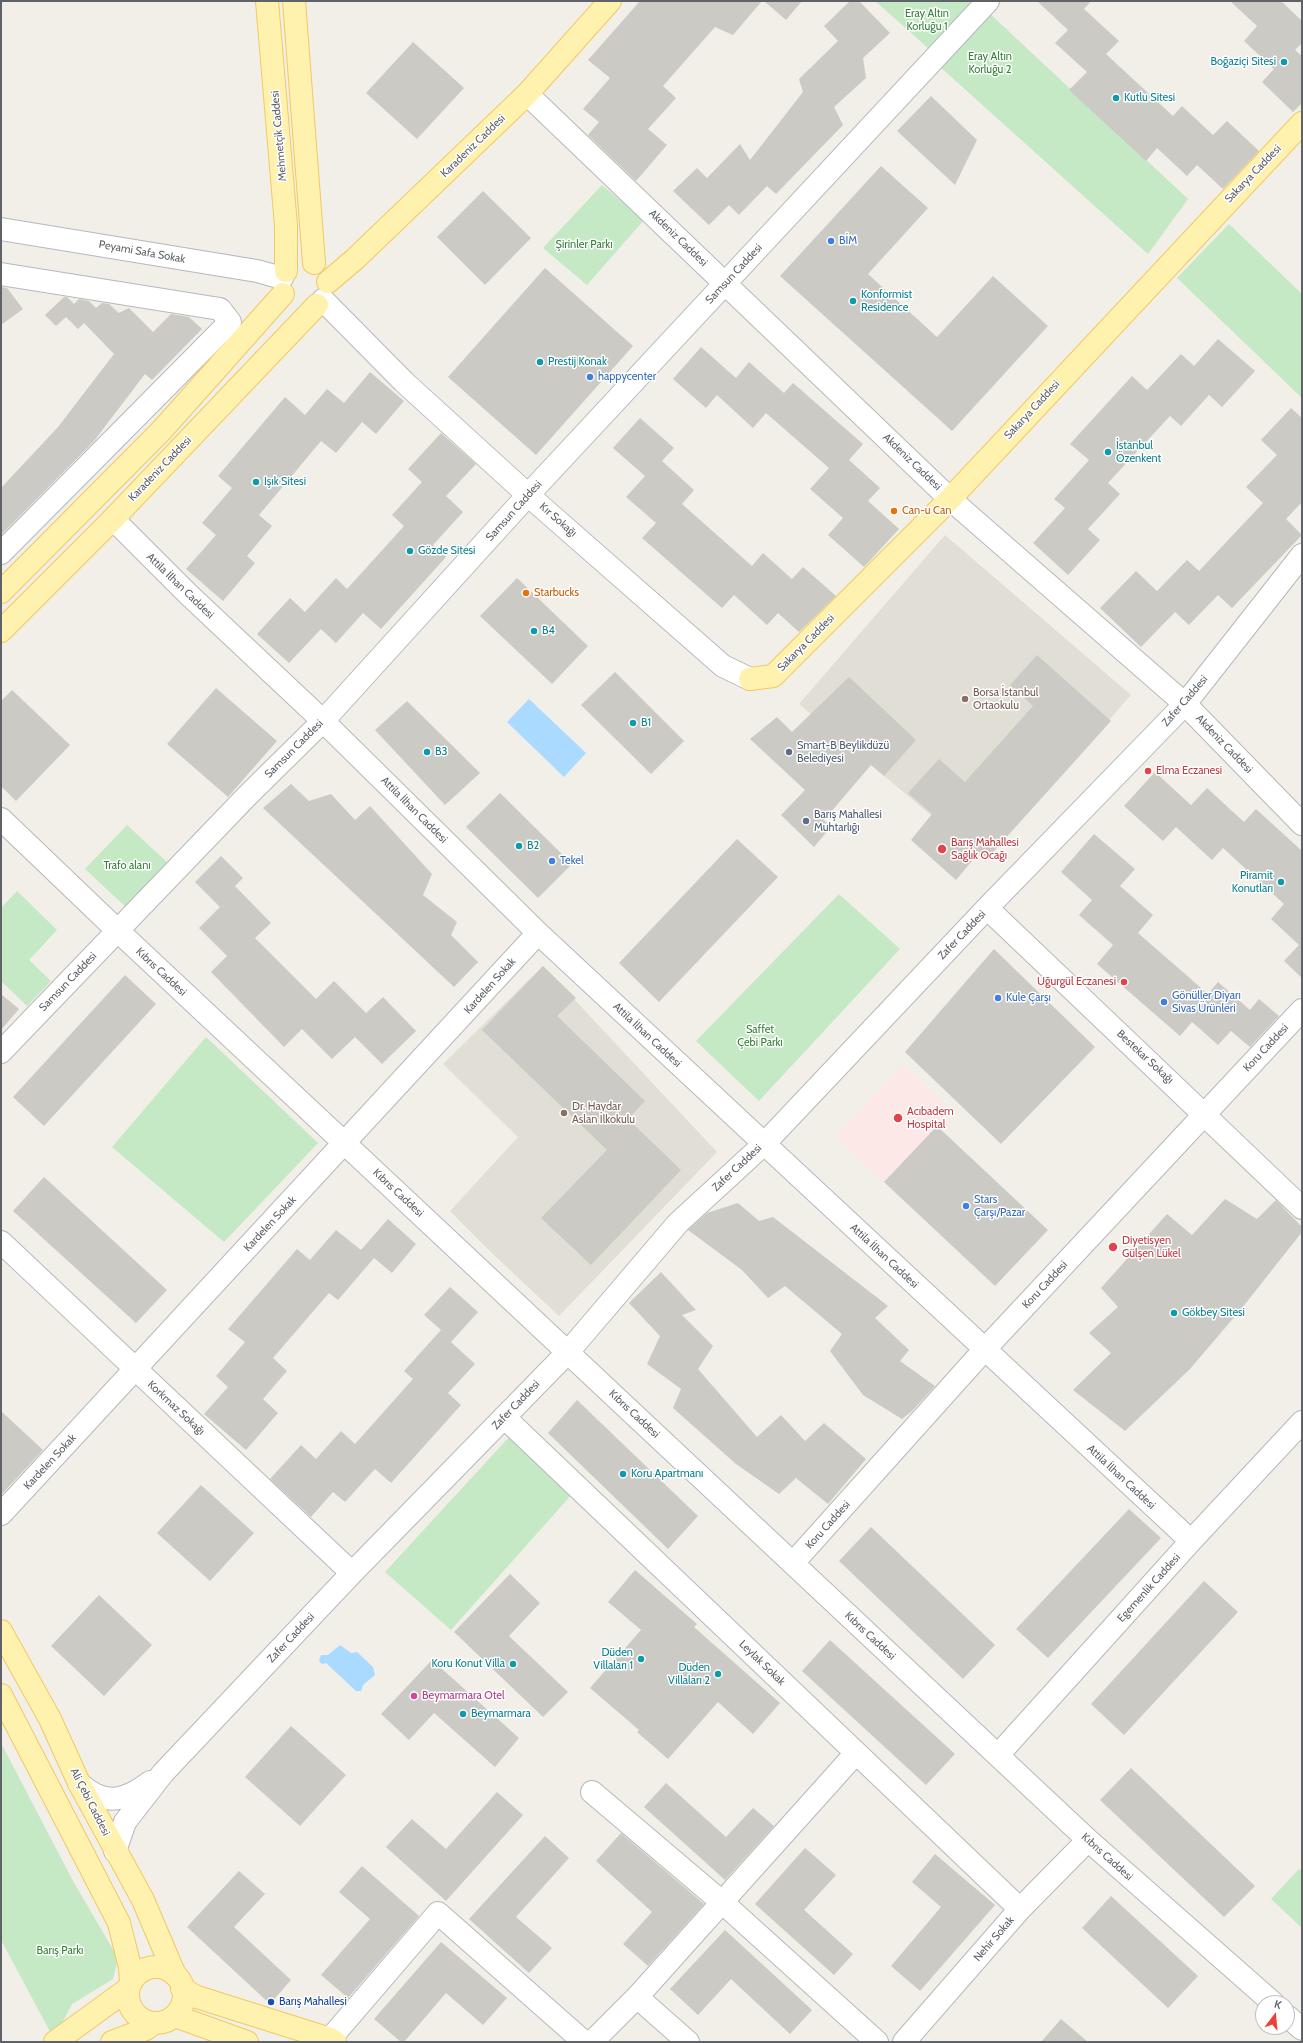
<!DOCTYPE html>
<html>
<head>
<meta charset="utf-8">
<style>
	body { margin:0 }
	#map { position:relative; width:1303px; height:2043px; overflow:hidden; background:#f1efe8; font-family:Cabin,sans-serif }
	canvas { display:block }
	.frame { position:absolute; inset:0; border:2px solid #5f6368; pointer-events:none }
	.north { position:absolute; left:1255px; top:1995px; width:40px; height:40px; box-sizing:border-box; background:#fff; border:1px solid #bfc1c3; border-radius:50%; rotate:16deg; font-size:11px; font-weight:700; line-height:16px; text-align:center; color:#5f6368 }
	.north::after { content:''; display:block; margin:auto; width:14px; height:18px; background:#ea4335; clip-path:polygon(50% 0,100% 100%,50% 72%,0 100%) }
</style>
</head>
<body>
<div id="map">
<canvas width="1303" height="2043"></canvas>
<div class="frame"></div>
<div class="north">K</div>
</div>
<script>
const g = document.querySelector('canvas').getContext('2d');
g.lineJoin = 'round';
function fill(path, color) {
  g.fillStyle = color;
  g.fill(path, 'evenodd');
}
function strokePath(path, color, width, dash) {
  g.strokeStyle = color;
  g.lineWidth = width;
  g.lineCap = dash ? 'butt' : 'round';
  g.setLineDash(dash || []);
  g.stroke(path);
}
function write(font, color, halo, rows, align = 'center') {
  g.font = font + ' Cabin,sans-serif';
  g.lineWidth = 3;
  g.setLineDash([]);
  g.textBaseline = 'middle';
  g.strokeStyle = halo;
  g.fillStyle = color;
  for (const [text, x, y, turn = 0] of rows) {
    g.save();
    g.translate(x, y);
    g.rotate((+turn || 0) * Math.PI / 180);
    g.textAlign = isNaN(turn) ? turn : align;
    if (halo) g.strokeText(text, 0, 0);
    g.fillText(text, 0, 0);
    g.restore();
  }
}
const education = new Path2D(`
	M945 535 1131 695 985 861 799 704Z
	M543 966 717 1152 559 1316 493 1254 450 1211 518 1137 443 1064Z`);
const medical = new Path2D(`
	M903 1065 951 1110 884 1182 835 1137Z`);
const green = new Path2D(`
	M875 1H972L974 3 928 48Z
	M987 11 1188 199 1148 254 938 65Z
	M602 185 644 220 587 285 543 248Z
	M1229 224 1302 294V398L1177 278Z
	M127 825 169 864 127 908 85 869Z
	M17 891 57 930 29 960 51 981 27 1006 1 981V908Z
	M839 894 900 949 759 1101 696 1041Z
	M206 1037 318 1143 224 1242 112 1147Z
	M510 1436 573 1493 451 1630 385 1572Z
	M1 1743 73 1881 118 1958 113 1979 72 2004 54 2039 1 1940Z
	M1299 1869 1302 1871V1928L1271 1899Z`);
const water = new Path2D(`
	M529 699 586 753 564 777 507 722Z
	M340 1645 351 1653 357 1652 373 1667 375 1675 363 1685 361 1691H356L326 1663 322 1664 319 1661 321 1655H328Z`);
const building = new Path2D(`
	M640 1H762L733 35 715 27 663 86 676 98 648 129 667 145 636 181 588 135 599 122 583 109 610 78 588 60Z
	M764 1H802L786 20Z
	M850 1H859L890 33 863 58 866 78 834 107 843 125 776 194 767 186 739 215 729 205 709 225 673 191 697 168 707 178 740 144 750 160 803 92 799 79 838 41 824 26Z
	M1037 1H1091L1084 9 1119 41 1106 54 1173 116 1182 106 1213 135 1227 121 1259 151 1223 189 1197 165 1187 176 1157 148 1146 161 1069 90 1087 72 1055 43 1068 30Z
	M1230 1H1281L1302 21V43L1295 50 1302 56V103L1293 112 1262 82 1274 69 1244 41 1257 26Z
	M413 42 464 88 417 139 366 93Z
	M931 96 977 140 955 185 897 131Z
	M881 166 928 208 868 274 937 337 993 276 1048 326 952 431 780 276Z
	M483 191 531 238 485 285 437 237Z
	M545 268 633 346 536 455 448 377Z
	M1 287 7 288 23 309 1 325Z
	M64 297H67L74 304 79 299 89 301 96 308 102 303 109 304 119 313 129 308 153 332 171 314 189 317 202 329 152 380 145 374 94 441 1 535V488L58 427 114 354 84 323 78 329 66 317 56 326 45 315Z
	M1218 339 1255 371 1222 407 1209 395 1181 426 1170 416 1108 483 1120 494 1088 529 1100 540 1068 575 1033 543 1065 508 1054 499 1089 460 1070 444 1132 376 1147 390 1181 354 1194 366Z
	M701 347 736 378 749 362 784 393 793 383 863 444 849 460 880 488 868 501 899 529 864 567 828 535 843 518 810 489 829 468 766 413 753 428 717 395 706 408 673 379Z
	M370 372 404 401 376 434 362 422 336 453 321 441 259 515 272 526 247 556 255 563 223 601 186 569 216 535 202 523 232 488 218 476 285 397 305 415 327 389 344 403Z
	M1291 408 1302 418V502L1286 519 1302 535 1232 608 1218 595 1189 625 1175 612 1141 647 1100 608 1136 571 1157 591 1187 560 1199 571 1263 503 1246 487 1277 455 1261 440Z
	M640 418 674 448 662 461 694 490 682 504 752 566 763 553 792 579 803 567 836 596 799 632 778 613 767 625 734 595 722 608 642 538 656 523 626 497 645 476 613 448Z
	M441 433 476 464 446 496 463 512 433 545 446 557 381 629 363 613 336 643 321 629 289 663 257 634 290 598 305 612 336 578 347 589 404 526 392 515 422 482 408 469Z
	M517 578 588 646 552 684 480 616Z
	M1037 655 1111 721 985 861 978 854 956 880 911 840 932 814 908 793 939 759 965 782 1033 706 1010 685Z
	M615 672 684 741 651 774 581 705Z
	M849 677 916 740 884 776 871 765 824 820 831 827 814 847 781 815 805 790 750 739 777 717 792 732Z
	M216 688 277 741 228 797 167 744Z
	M12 690 70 745 16 801 1 786V701Z
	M407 701 480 773 445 805 375 730Z
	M1155 772 1191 805 1207 788 1244 822 1256 809 1302 851V978L1284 961 1299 945 1271 919 1284 904 1223 848 1212 860 1176 827 1163 841 1124 806Z
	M291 784 309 801 331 794 355 820 370 806 432 874 423 895 457 922 451 935 478 962 454 987 263 808Z
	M500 793 572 864 538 898 466 827Z
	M1094 834 1135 869 1120 886 1153 915 1138 933 1208 994 1218 982 1250 1010 1259 999 1279 1016 1250 1047 1231 1031 1218 1045 1192 1022 1180 1036 1097 964 1113 945 1079 915 1092 900 1061 872Z
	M737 839 778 877 659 1002 619 963Z
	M221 856 243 878 235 886 271 923 255 938 316 999 334 981 366 1013 383 997 416 1031 382 1064 355 1037 332 1059 302 1029 284 1047 211 972 227 956 199 928 220 907 195 882Z
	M994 949 1095 1047 1001 1144 905 1052Z
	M543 966 576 998 557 1016 645 1101 628 1119 681 1170 591 1265 541 1218 607 1150 482 1030Z
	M125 975 156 1004 44 1126 13 1097Z
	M1 994 19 1009 1 1030Z
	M937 1126 1048 1230 995 1286 884 1182Z
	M44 1177 167 1290 136 1323 13 1211Z
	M1225 1199 1257 1219 1276 1200 1302 1227V1232L1242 1308 1190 1369 1125 1431 1073 1390 1111 1353 1089 1333 1118 1307 1101 1288 1167 1214 1192 1235Z
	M738 1203 759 1221 773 1217 888 1306 875 1318 909 1350 900 1361 935 1386 912 1411 902 1419 863 1395 830 1351 842 1334 785 1286 768 1298 742 1270 688 1230 707 1213Z
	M388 1219 416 1244 392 1273 374 1258 338 1300 329 1293 273 1358 287 1371 263 1399 278 1413 246 1450 204 1414 228 1387 216 1376 245 1342 228 1329 297 1249 310 1260 336 1230 361 1250Z
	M661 1272 696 1310 682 1315 713 1346 698 1369 757 1437 781 1415 805 1441 824 1423 866 1459 828 1504 796 1478 779 1494 736 1464 673 1408 681 1389 647 1364 660 1336 629 1303Z
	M450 1287 478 1312 451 1342 475 1364 448 1393 461 1405 391 1483 375 1469 345 1502 333 1492 311 1517 270 1479 301 1445 316 1459 341 1431 355 1444 413 1379 404 1371 441 1330 424 1315Z
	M577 1400 698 1516 668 1549 548 1433Z
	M1 1411 43 1450 1 1495Z
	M201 1485 254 1533 210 1581 157 1533Z
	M1129 1509 1161 1538 1048 1658 1016 1629Z
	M871 1527 995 1645 963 1679 839 1561Z
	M635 1570 697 1624 694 1627 780 1703 753 1734 718 1702 668 1759 637 1732 639 1730 590 1688 641 1630 608 1602Z
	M510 1574 540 1603 509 1636 568 1692 543 1717 454 1632Z
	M1204 1581 1238 1612 1124 1735 1091 1704Z
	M99 1595 152 1645 104 1696 51 1646Z
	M830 1640 955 1754 926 1785 802 1671Z
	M432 1660 519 1738 495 1767 434 1713 409 1740 381 1714Z
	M291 1726 346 1775 300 1826 245 1777Z
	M1131 1768 1255 1886 1224 1917 1100 1800Z
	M666 1783 726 1837 753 1808 774 1826 725 1880 644 1807Z
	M497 1792 523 1815 446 1901 386 1847 412 1819 446 1849Z
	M621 1833 704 1904 648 1966 623 1944 652 1912 596 1861Z
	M545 1836 569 1858 516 1917 552 1948 529 1973 469 1919Z
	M805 1848 836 1875 804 1910 853 1954 834 1975 755 1904Z
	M935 1854 995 1905 920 1991 891 1966 941 1907 912 1882Z
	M362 1866 419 1916 348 1998 321 1975 370 1919 339 1892Z
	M239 1871 265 1894 234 1927 291 1980 270 2004 187 1927Z
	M1111 1896 1198 1976 1168 2008 1082 1928Z
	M725 1930 812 2010 790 2034 731 1979 698 2015 670 1989Z
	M441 1942 507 1998 483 2025 446 1993 404 2042H401L374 2019Z
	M1061 2019 1088 2042H1041Z`);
const minor = new Path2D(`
	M527 94 950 499 1185 704 1302 824
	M1 229 257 271 282 278
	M1 274 220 309 230 322 1 553
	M323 300 404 382 528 495 723 666 750 679
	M113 519 188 594 323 721 538 933 1191 1541
	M1 819 117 930 1088 1840 1273 2003
	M987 908 1302 1208
	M1 1052 247 796 323 721 528 495 988 1
	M1 1242 352 1573
	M504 1417 1020 1909
	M1 1514 538 933
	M793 1563 985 1349 1302 1010
	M998 1755 1191 1541 1302 1422
	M79 1783C104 1806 124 1802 150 1782
	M592 1792 723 1903 877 2042
	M115 1851 125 1822 163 1773 352 1573 568 1352 678 1223 764 1144 987 908 1185 704 1302 555
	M637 1997 856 1753
	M1287 2016 1302 2029
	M330 2039 438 1913 584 2042
	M592 2042 637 1997 688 2042
	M904 2042 1020 1909 1088 1840`);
const major = new Path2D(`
	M267 1 286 226V271
	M294 1 314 263
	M328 282 355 259 527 94 610 1
	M1 592 162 430 283 294
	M1 631 113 519 317 305
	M750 679 773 676 950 499 1302 123
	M1 1631 50 1719 79 1783 143 1900 175 1975
	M1 1695 119 1923 130 1967 131 1982
	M128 1995a28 28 0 1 1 56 0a28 28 0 1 1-56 0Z
	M182 1989 197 1997 330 2039 335 2042
	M175 2016 247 2042
	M55 2042 128 1989
	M112 2042 146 2029 154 2023`);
const markers = [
	[1284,62,4,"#0f9aa8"],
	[1116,98,4,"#0f9aa8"],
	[831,241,4,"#3f7fe0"],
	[853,301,4,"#0f9aa8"],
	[540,362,4,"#0f9aa8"],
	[590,377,4,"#3f7fe0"],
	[1108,452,4,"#0f9aa8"],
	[256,482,4,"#0f9aa8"],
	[894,511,4,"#e8710a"],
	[410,551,4,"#0f9aa8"],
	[526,593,4,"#e8710a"],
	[534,631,4,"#0f9aa8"],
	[965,699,4,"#8d6e63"],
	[633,723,4,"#0f9aa8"],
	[427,752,4,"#0f9aa8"],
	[789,752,4,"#5c6f8a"],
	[1148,771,4,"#e0444e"],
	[806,821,4,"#5c6f8a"],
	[519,846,4,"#0f9aa8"],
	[942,849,5,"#e0444e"],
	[552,861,4,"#3f7fe0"],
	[1281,882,4,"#0f9aa8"],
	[1124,982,4,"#e0444e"],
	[998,998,4,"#3f7fe0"],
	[1164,1002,4,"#3f7fe0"],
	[564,1113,4,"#8d6e63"],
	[898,1118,5,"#e0444e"],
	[966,1206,4,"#3f7fe0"],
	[1113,1247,5,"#e0444e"],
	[1174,1313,4,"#0f9aa8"],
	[623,1474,4,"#0f9aa8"],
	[641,1659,4,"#0f9aa8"],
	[513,1664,4,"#0f9aa8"],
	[718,1674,4,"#0f9aa8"],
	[414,1696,4,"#d1479c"],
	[463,1714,4,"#0f9aa8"],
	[271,2002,4,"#1a4fb4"]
];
const parkNames = [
	["Eray Altın",927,14],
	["Korluğu 1",927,27],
	["Eray Altın",990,57],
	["Korluğu 2",990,70],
	["Şirinler Parkı",584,245],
	["Trafo alanı",127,866],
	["Saffet",760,1030],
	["Çebi Parkı",760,1043],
	["Barış Parkı",60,1951]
];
const cultureNames = [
	["Boğaziçi Sitesi",1276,62,"right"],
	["Kutlu Sitesi",1124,98],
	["Konformist",861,295],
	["Residence",861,308],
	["Prestij Konak",548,362],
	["İstanbul",1116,446],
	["Özenkent",1116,459],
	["Işık Sitesi",264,482],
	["Gözde Sitesi",418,551],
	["B4",542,631],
	["B1",641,723],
	["B3",435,752],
	["B2",527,846],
	["Piramit",1273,876,"right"],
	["Konutları",1273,889,"right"],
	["Gökbey Sitesi",1182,1313],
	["Koru Apartmanı",631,1474],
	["Düden",633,1653,"right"],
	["Villaları 1",633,1666,"right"],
	["Koru Konut Villa",505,1664,"right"],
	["Düden",710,1668,"right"],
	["Villaları 2",710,1681,"right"],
	["Beymarmara",471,1714]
];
const streetNames = [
	["Mehmetçik Caddesi",279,136,-95],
	["Karadeniz Caddesi",473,146,-44],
	["Sakarya Caddesi",1253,174,-46],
	["Akdeniz Caddesi",678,238,44],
	["Peyami Safa Sokak",142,252,10],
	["Samsun Caddesi",734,274,-47],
	["Sakarya Caddesi",1032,410,-47],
	["Akdeniz Caddesi",912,462,44],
	["Karadeniz Caddesi",160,469,-46],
	["Samsun Caddesi",514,511,-48],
	["Kır Sokağı",558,520,41],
	["Attila İlhan Caddesi",180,586,44],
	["Sakarya Caddesi",806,643,-45],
	["Zafer Caddesi",1185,701,-49],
	["Akdeniz Caddesi",1224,744,46],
	["Samsun Caddesi",294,749,-45],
	["Attila İlhan Caddesi",414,810,45],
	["Zafer Caddesi",962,935,-46],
	["Kıbrıs Caddesi",161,972,43],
	["Samsun Caddesi",68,982,-46],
	["Kardelen Sokak",490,986,-48],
	["Attila İlhan Caddesi",647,1035,43],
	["Koru Caddesi",1266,1048,-47],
	["Bestekar Sokağı",1145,1057,43],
	["Zafer Caddesi",737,1168,-43],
	["Kıbrıs Caddesi",398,1193,43],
	["Kardelen Sokak",270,1224,-47],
	["Attila İlhan Caddesi",884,1256,43],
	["Koru Caddesi",1045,1285,-47],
	["Zafer Caddesi",516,1405,-46],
	["Korkmaz Sokağı",176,1408,43],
	["Kıbrıs Caddesi",634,1414,43],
	["Kardelen Sokak",50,1462,-47],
	["Attila İlhan Caddesi",1121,1477,43],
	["Koru Caddesi",828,1525,-48],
	["Egemenlik Caddesi",1149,1588,-48],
	["Kıbrıs Caddesi",870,1636,43],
	["Zafer Caddesi",291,1638,-47],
	["Leylak Sokak",762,1663,44],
	["Ali Çebi Caddesi",90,1802,63],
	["Kıbrıs Caddesi",1107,1857,42],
	["Nehir Sokak",994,1939,-49]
];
const shopNames = [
	["BİM",839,241],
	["happycenter",598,377],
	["Tekel",560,861],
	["Gönüller Diyarı",1172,996],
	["Sivas Ürünleri",1172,1009],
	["Kule Çarşı",1006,998],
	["Stars",974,1200],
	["Çarşı/Pazar",974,1213]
];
const foodNames = [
	["Can-u Can",902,511],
	["Starbucks",534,593]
];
const educationNames = [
	["Borsa İstanbul",973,693],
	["Ortaokulu",973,706],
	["Dr. Haydar",572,1107],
	["Aslan İlkokulu",572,1120]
];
const serviceNames = [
	["Smart-B Beylikdüzü",797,746],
	["Belediyesi",797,759],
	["Barış Mahallesi",814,815],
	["Muhtarlığı",814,828]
];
const healthNames = [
	["Elma Eczanesi",1156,771],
	["Barış Mahallesi",951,843],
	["Sağlık Ocağı",951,856],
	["Uğurgül Eczanesi",1116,982,"right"],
	["Acıbadem",907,1112],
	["Hospital",907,1125],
	["Diyetisyen",1122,1241],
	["Gülşen Lükel",1122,1254]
];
const hotelNames = [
	["Beymarmara Otel",422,1696]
];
const transitNames = [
	["Barış Mahallesi",279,2002]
];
fill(education, '#e1ded6');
fill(medical, '#fce8e6');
fill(green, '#c5e8c5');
fill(water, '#aadaff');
fill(building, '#cccac5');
strokePath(minor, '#b5b8bc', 24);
strokePath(major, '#f2c960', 24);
strokePath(minor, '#fff', 22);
strokePath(major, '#fff2af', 22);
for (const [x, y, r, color] of markers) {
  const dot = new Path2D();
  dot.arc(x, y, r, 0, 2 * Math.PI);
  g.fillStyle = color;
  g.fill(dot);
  strokePath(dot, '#fff', 1.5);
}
write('11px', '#348238', '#fff', parkNames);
write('11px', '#0d838f', '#fff', cultureNames, 'left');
write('11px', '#5f6368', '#fff', streetNames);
write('11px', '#366cbe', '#fff', shopNames, 'left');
write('11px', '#c56008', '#fff', foodNames, 'left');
write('11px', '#785e54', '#fff', educationNames, 'left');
write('11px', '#4e5e75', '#fff', serviceNames, 'left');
write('11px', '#be3a42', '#fff', healthNames, 'left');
write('11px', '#b23c85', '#fff', hotelNames, 'left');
write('11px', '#164399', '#fff', transitNames, 'left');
</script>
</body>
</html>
